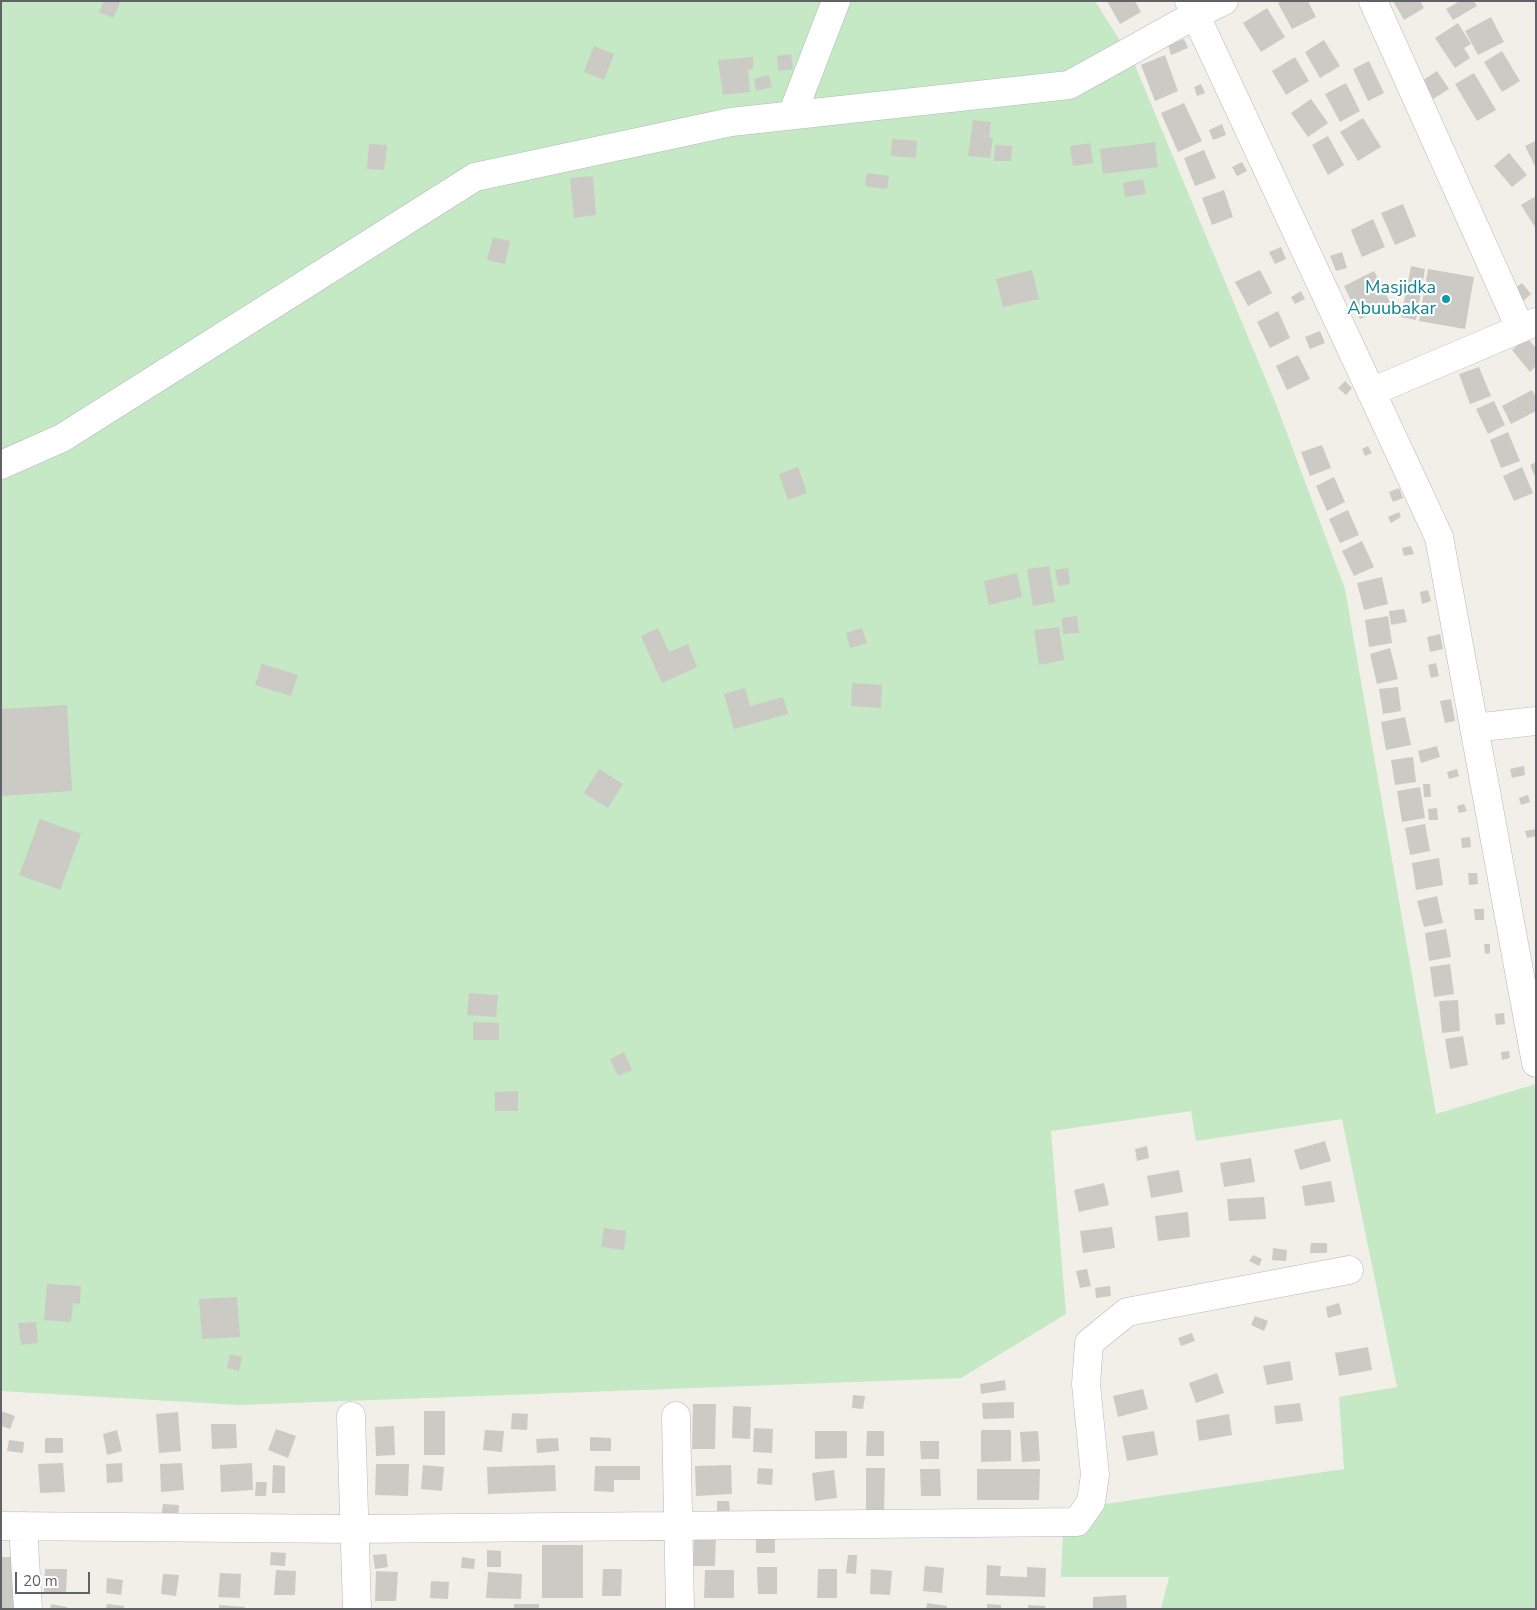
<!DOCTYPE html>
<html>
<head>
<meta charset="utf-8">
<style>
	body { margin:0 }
	#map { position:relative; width:1537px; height:1610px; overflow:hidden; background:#f1efe8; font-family:"Nunito Sans",sans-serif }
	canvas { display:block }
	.frame { position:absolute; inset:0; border:2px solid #5f6368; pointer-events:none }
	.scale { position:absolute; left:15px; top:1572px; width:75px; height:22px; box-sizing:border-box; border:2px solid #5f6368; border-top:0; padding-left:6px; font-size:15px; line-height:18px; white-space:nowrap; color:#5f6368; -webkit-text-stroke:4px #fff; paint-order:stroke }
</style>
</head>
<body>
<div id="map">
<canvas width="1537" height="1610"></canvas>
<div class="frame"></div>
<div class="scale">20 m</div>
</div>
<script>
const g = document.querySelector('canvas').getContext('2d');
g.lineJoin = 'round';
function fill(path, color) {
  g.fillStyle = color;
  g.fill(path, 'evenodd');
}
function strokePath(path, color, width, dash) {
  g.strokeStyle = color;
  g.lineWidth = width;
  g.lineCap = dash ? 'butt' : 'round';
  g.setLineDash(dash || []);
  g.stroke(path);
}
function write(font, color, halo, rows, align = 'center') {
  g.font = font + ' "Nunito Sans",sans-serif';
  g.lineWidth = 4.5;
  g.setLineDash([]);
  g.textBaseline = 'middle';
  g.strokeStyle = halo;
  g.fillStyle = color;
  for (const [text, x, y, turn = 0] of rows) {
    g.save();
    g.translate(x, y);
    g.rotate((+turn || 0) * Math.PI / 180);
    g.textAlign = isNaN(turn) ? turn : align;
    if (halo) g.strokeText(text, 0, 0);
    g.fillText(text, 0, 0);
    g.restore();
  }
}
const green = new Path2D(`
	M1 1H1095L1134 63 1276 404 1345 589 1436 1114 1536 1084V1609H1161L1169 1577H1061L1064 1510 1344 1469 1339 1397 1397 1387 1342 1119 1196 1141 1191 1111 1051 1131 1066 1314 961 1378 239 1405 1 1391Z`);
const building = new Path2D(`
	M104 1H121L113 18 99 12Z
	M1107 1H1135L1141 12 1120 24Z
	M1282 1H1308L1316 17 1292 29 1278 3Z
	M1393 1H1420L1424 8 1404 20Z
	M1460 1H1474L1477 6 1453 20 1446 9Z
	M1267 8 1285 37 1261 52 1243 23Z
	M1491 17 1504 42 1478 55 1465 31Z
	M1458 23 1471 44 1464 48 1470 58 1455 68 1435 38Z
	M1184 39 1188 48 1171 55 1168 45Z
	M1324 40 1340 66 1320 78 1305 52Z
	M594 46 614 54 604 80 584 72Z
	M1502 51 1520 81 1502 92 1484 62Z
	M791 54 793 69 778 71 777 56Z
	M1165 55 1178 91 1155 101 1141 65Z
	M753 57V69H748L750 92 723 95 718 60Z
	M1295 57 1309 81 1286 95 1272 71Z
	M1369 61 1384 93 1368 101 1353 69Z
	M1437 71 1449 89 1433 99 1422 81Z
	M1474 73 1496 110 1477 121 1455 84Z
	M769 75 772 87 756 91 754 79Z
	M1346 83 1360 111 1340 122 1325 94Z
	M1201 84 1205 93 1197 96 1194 87Z
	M1311 99 1328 123 1308 137 1291 113Z
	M1184 103 1202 141 1178 152 1161 113Z
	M1363 118 1381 147 1358 161 1340 132Z
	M973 120 991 122 989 137 993 138 990 158 968 156Z
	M1222 124 1226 135 1213 140 1209 130Z
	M1328 136 1344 165 1328 175 1312 145Z
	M892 139 917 141 916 158 891 156Z
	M1536 141V168L1525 146Z
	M1155 142 1158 167 1103 174 1100 149Z
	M1090 143 1093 163 1073 166 1070 146Z
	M369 144 387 145 384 170 367 169Z
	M995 145 1012 146 1011 161H994Z
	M1204 150 1216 178 1195 186 1184 158Z
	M1509 153 1527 175 1512 187 1494 166Z
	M1242 162 1247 171 1237 176 1232 167Z
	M867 173 889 176 887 189 865 186Z
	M593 176 596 215 574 218 570 178Z
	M1143 179 1146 194 1125 197 1123 183Z
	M1224 190 1233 217 1212 225 1202 198Z
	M1536 196V229L1521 205Z
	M1403 204 1416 236 1395 245 1381 213Z
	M1373 219 1385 247 1362 257 1351 230Z
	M493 237 510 241 505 264 487 260Z
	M1281 247 1286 259 1275 264 1269 252Z
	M1342 252 1347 268 1336 271 1330 256Z
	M1411 266 1425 269 1416 320 1401 317Z
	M1428 269 1474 277 1465 329 1419 321Z
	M1032 270 1039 299 1003 307 996 279Z
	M1260 270 1272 293 1248 306 1235 282Z
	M1374 271 1391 304 1360 319 1344 286Z
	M1522 283 1531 294 1522 302 1512 291Z
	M1301 291 1305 299 1295 304 1291 297Z
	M1278 311 1290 338 1270 348 1257 322Z
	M1320 331 1325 343 1310 349 1305 337Z
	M1527 338 1536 348V366L1530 372 1512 350Z
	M1298 355 1310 379 1287 390 1276 366Z
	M1479 367 1491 396 1470 404 1459 374Z
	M1345 381 1352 388 1346 395 1338 388Z
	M1532 390 1536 397V411L1511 424 1502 406Z
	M1494 401 1505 425 1488 434 1476 409Z
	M1508 432 1520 461 1501 468 1490 440Z
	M1322 445 1331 468 1310 476 1301 452Z
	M1368 446 1372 453 1365 456 1362 449Z
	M1536 462V479L1530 465Z
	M798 467 807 493 788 500 779 474Z
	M1522 467 1533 493 1514 501 1503 476Z
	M1334 477 1345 502 1327 511 1316 486Z
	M1399 488 1403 498 1393 502 1389 492Z
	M1348 510 1359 535 1340 543 1329 519Z
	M1399 512 1401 517 1391 523 1388 517Z
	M1362 541 1374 567 1354 576 1342 551Z
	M1411 546 1414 554 1404 556 1402 548Z
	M1049 566 1055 602 1033 606 1027 569Z
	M1068 568 1070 584 1058 586 1055 570Z
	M1017 573 1022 597 989 605 984 581Z
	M1382 577 1388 604 1364 610 1357 583Z
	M1428 590 1431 601 1422 604 1420 592Z
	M1404 609 1407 622 1391 625 1389 611Z
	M1077 616 1079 633 1063 634 1062 618Z
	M1388 616 1392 643 1369 647 1365 620Z
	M1059 627 1064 660 1039 665 1034 630Z
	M658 628 669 652 688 644 697 667 662 683 641 636Z
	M862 628 867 643 850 648 846 633Z
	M1440 634 1443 649 1430 652 1427 637Z
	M1390 648 1398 679 1377 684 1370 654Z
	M1436 663 1439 676 1431 678 1428 665Z
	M262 664 298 675 291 696 255 685Z
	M852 683 882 685 881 708 851 706Z
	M1398 687 1401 711 1383 714 1379 689Z
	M745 688 750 706 783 697 788 714 734 729 724 694Z
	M1451 699 1455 721 1445 723 1440 701Z
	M67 705 72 791 1 796V709Z
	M1405 717 1411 745 1386 750 1381 722Z
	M1437 746 1440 757 1421 763 1418 751Z
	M1413 757 1416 782 1395 785 1391 760Z
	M1524 766 1525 775 1512 778 1510 769Z
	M599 769 623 784 608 808 584 793Z
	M1457 769 1459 776 1449 779 1447 772Z
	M1423 784H1430L1431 797H1424Z
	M1420 787 1425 818 1402 822 1397 791Z
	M1528 795 1530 802 1521 805 1519 798Z
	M1464 804 1467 811 1459 813 1457 806Z
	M1437 808 1438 820H1429L1428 809Z
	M40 819 81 834 60 890 19 875Z
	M1425 824 1430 851 1410 855 1405 828Z
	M1536 829V836L1527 838 1525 831Z
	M1470 837 1471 847 1462 848 1461 838Z
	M1439 858 1443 885 1416 890 1412 863Z
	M1468 873H1477L1478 884 1469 885Z
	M1437 896 1443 923 1424 927 1417 901Z
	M1474 909H1484V920H1475Z
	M1446 929 1451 957 1429 961 1425 933Z
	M1484 944H1490V953L1485 954Z
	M1450 964 1454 994 1434 997 1430 967Z
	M469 993 498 995 496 1017 467 1015Z
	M1458 1000 1460 1031 1442 1033 1439 1001Z
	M1504 1013 1505 1024 1496 1025 1495 1014Z
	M473 1022 499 1023V1040H473Z
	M1463 1036 1468 1065 1450 1069 1445 1039Z
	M1509 1051 1510 1058 1502 1060 1501 1052Z
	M624 1052 632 1070 618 1076 610 1059Z
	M518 1091V1111H495V1092Z
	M1325 1141 1331 1161 1300 1170 1294 1150Z
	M1147 1146 1149 1158 1137 1161 1135 1149Z
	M1251 1158 1255 1182 1224 1187 1220 1163Z
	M1179 1170 1183 1192 1151 1198 1147 1176Z
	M1331 1181 1335 1202 1305 1206 1302 1186Z
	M1104 1183 1109 1205 1079 1212 1074 1190Z
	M1264 1197 1266 1219 1229 1221 1227 1199Z
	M1188 1212 1190 1237 1158 1241 1155 1216Z
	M1112 1227 1115 1248 1083 1253 1080 1231Z
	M604 1228 626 1231 624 1250 601 1247Z
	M1311 1243H1327V1253H1310Z
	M1273 1248 1287 1250 1286 1261 1272 1260Z
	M1253 1255 1262 1259 1259 1266 1249 1261Z
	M1087 1269 1091 1286 1080 1288 1076 1271Z
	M47 1284 81 1286 80 1304 73 1303 71 1322 44 1320Z
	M1110 1286 1111 1296 1096 1298 1095 1288Z
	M237 1297 240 1337 202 1339 199 1299Z
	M1339 1303 1342 1314 1328 1318 1326 1307Z
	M1255 1316 1268 1321 1264 1331 1251 1325Z
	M36 1322 38 1343 21 1345 18 1323Z
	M1192 1333 1195 1341 1181 1346 1178 1338Z
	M1368 1347 1372 1370 1339 1376 1335 1353Z
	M230 1354 242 1357 239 1371 227 1368Z
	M1290 1361 1293 1380 1267 1385 1263 1366Z
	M1217 1373 1224 1393 1196 1403 1189 1383Z
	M1005 1380 1006 1390 981 1394 980 1384Z
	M1143 1389 1148 1409 1118 1417 1113 1396Z
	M853 1395 865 1396 863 1409 852 1408Z
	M1014 1402V1418L983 1419 982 1403Z
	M1300 1403 1303 1421 1276 1424 1274 1406Z
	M693 1404H716L715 1449H692Z
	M733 1406 751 1407 750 1439 732 1438Z
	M1 1411 15 1416 10 1429 1 1426Z
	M424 1411H445V1455H424Z
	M178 1412 181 1451 159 1453 156 1414Z
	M512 1413 528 1414 527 1430 511 1429Z
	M1229 1414 1232 1435 1199 1441 1196 1420Z
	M211 1424H236L237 1448 212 1449Z
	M394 1426 395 1455 376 1456 375 1427Z
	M754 1428 773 1429 772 1453 753 1452Z
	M276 1429 296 1436 288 1458 268 1450Z
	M117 1430 122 1451 107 1455 103 1434Z
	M485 1430 504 1431 502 1452 483 1450Z
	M981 1430H1011V1461L981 1462Z
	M815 1431H847V1458L815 1459Z
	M867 1431H884V1456H866Z
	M1038 1431 1040 1461 1022 1462 1020 1432Z
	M1154 1431 1158 1455 1127 1461 1122 1436Z
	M590 1437 611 1438V1451H590Z
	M45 1438H63V1453H45Z
	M558 1438 559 1451 537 1453 536 1439Z
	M9 1440 24 1442 23 1453 7 1451Z
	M920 1441H939V1459H921Z
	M63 1463 65 1492 40 1493 38 1464Z
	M122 1463 123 1482 107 1483 106 1464Z
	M182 1463 184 1490 161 1492 160 1464Z
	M252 1463 253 1490 221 1492 220 1465Z
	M376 1464H409L408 1496 375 1495Z
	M273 1465 285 1466V1493H272Z
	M423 1465 444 1467 442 1491 421 1489Z
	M555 1465 556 1491 488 1494 487 1467Z
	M731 1465 732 1494 696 1496 695 1466Z
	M595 1466H640V1480H614V1492L594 1491Z
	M758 1468 773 1469 772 1485 757 1484Z
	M866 1468H885L884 1513 866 1512Z
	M920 1469H940L941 1496H921Z
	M977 1469H1040L1039 1500H977Z
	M834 1470 837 1498 815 1501 812 1473Z
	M256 1482H267L266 1496H255Z
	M717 1501H729L730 1512H717Z
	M163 1504 179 1505 178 1518 161 1517Z
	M694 1535H716L715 1566H693Z
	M756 1539H775V1553H756Z
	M542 1545H583V1598H542Z
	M487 1550 501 1551V1567H487Z
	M271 1552 286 1553 285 1566 270 1565Z
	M386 1554 388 1567 375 1569 373 1555Z
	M848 1555H857L856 1574 846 1573Z
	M1 1557H16V1609H1Z
	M462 1557 475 1559 474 1569 461 1568Z
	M987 1565 1001 1566 1000 1576 1027 1577V1567L1046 1568 1045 1597 986 1595Z
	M925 1566 944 1568 942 1593 923 1591Z
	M757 1567H777V1594H758Z
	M45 1569H67L66 1594 44 1593Z
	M603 1569H622L621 1596H602Z
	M818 1569H837V1598H817Z
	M871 1569 892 1571 890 1595 870 1594Z
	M276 1570 296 1571 295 1595H274Z
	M705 1570H734V1598H704Z
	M376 1571 398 1572 396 1601H375Z
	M488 1572 522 1574 521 1599 486 1598Z
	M220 1573 241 1574 240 1598 218 1597Z
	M163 1574 179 1575 176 1596 161 1594Z
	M107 1578 123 1580 121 1595 106 1593Z
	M431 1581 449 1582 448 1599 430 1598Z
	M1126 1595 1127 1609H1093V1597Z
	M927 1603 947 1606V1609H926Z
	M51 1604 67 1607V1609H50Z
	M107 1604 124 1606V1609H106Z
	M514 1604H539V1609H514Z
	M987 1604 1001 1605V1609H987Z
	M219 1605 245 1607V1609H219Z
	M1028 1605 1045 1606V1609H1028Z`);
const minor = new Path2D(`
	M1189 1 1439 537 1536 1063
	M1373 1 1520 328
	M792 115 836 1
	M1371 392 1536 322
	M1 465 62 438 475 177 731 122 1069 85 1195 15 1224 1
	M1474 728 1536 721
	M351 1416 357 1609
	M676 1416 680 1609
	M1 1526 355 1529 1077 1522 1091 1502 1095 1475 1086 1384 1089 1343 1127 1312 1349 1270
	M23 1526 28 1609`);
const markers = [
	[1446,299,5,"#0f9aa8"]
];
const cultureNames = [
	["Masjidka",1436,289],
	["Abuubakar",1436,310]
];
fill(green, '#c5e8c5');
fill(building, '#cccac5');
strokePath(minor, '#b5b8bc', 29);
strokePath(minor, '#fff', 28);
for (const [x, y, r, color] of markers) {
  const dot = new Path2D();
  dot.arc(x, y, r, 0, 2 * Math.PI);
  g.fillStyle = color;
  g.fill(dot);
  strokePath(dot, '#fff', 2);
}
write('18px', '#0d838f', '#fff', cultureNames, 'right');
</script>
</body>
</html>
